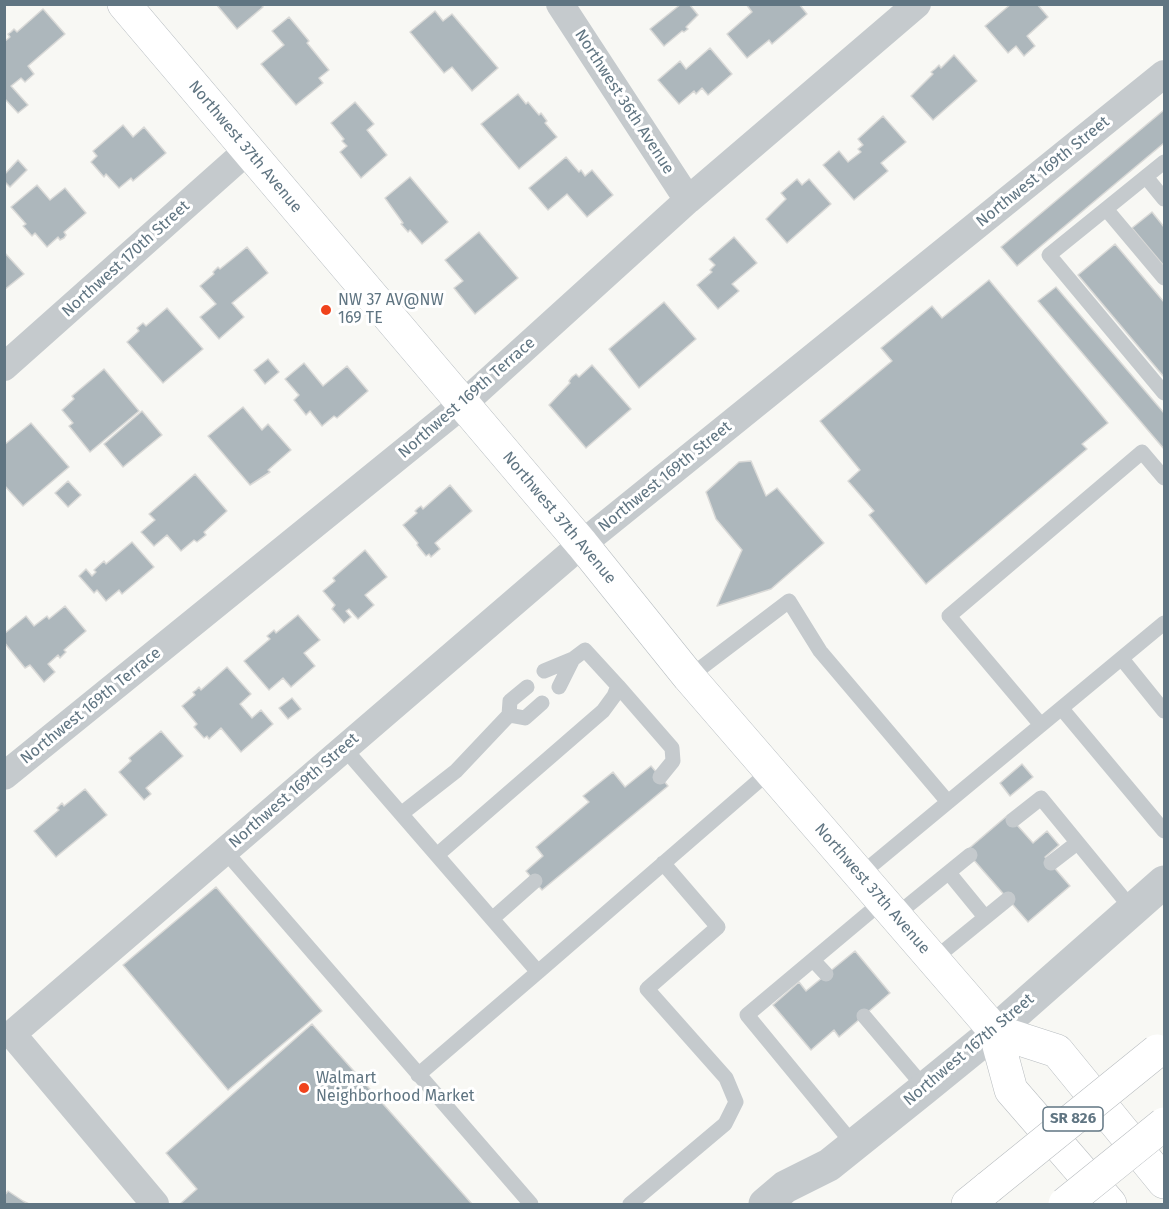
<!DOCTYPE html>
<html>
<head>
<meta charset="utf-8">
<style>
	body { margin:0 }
	#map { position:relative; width:1169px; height:1209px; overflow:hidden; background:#f8f8f4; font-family:"Fira Sans",sans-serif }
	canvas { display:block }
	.frame { position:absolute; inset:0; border:6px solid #607582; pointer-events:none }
</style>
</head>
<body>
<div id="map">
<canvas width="1169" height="1209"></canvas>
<div class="frame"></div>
</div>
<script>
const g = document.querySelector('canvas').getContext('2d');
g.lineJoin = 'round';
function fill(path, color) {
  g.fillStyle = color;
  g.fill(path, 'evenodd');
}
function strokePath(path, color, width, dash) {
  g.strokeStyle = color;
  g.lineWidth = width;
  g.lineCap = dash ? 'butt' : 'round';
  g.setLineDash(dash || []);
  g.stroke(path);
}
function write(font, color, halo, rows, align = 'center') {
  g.font = font + ' "Fira Sans",sans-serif';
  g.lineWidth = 6;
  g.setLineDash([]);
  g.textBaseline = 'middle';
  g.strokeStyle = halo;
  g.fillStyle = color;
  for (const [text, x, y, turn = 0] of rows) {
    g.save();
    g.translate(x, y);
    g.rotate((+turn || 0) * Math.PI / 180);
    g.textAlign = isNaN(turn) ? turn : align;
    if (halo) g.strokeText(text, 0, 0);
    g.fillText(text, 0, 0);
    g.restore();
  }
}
const building = new Path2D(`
	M216 4H261L263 7 237 29Z
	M681 4H689L698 15 686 27 688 29 684 32 682 31 664 46 650 29Z
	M746 4H799L807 14 772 44 769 40 747 58 727 34 752 12Z
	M1011 4H1037L1048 17 1027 36 1035 46 1024 56 1016 46 1008 53 985 26Z
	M43 9 65 34 28 66 34 74 25 82 21 78 11 86 28 105 18 113 4 98V42L10 37 8 34 11 32 14 29 17 32Z
	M435 11 443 21 452 14 498 68 472 91 452 67 444 73 410 32Z
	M289 17 309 41 307 43 329 70 319 78 323 83 296 105 261 64 284 45 272 31Z
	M710 48 732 74 708 95 702 88 696 94 694 91 679 104 658 80 680 61 686 69Z
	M954 55 977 81 933 120 911 96 933 74 931 72 935 69 939 65 941 68Z
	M518 94 526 104 528 102 539 115 541 113 547 121 545 123 557 137 519 169 481 124Z
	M355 102 374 124 367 130 387 155 361 178 340 152 347 146 342 141 344 139 331 123Z
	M1164 110V143L1017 266 1001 247Z
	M883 116 906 142 881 163 888 171 854 200 823 165 839 151 848 162 861 152 858 149 863 145 858 139Z
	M123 125 133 137 144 127 166 153 133 181 131 178 119 188 106 174 104 177 91 162 97 156 93 151Z
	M566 157 579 172 581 170 585 176 592 170 613 195 587 217 567 194 548 210 529 188Z
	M18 160 27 170 10 187 4 181V175Z
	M410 177 448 222 422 244 410 230 408 232 401 224 403 223 385 198Z
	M797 179 802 185 809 179 831 204 787 243 766 219 786 199 781 193Z
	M37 185 50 200 65 188 86 213 64 232 66 235 64 238 60 240 58 237 47 247 35 233 32 236 23 226 26 224 11 207Z
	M1152 212 1164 227V266L1132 228Z
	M479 232 518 278 475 314 454 288 463 281 445 260Z
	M734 237 757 263 732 284 739 291 718 309 697 285 712 272 710 270 715 265 709 259Z
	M1115 244 1164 302V377L1078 275Z
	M247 247 268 273 232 303 244 317 219 339 200 317 216 304 200 286 214 274 213 272 218 267 220 269Z
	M4 252 24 274 4 290Z
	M989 280 1108 423 1082 444 1087 449 926 584 869 515 874 511 848 481 860 470 820 421 892 361 881 348 932 306 942 318Z
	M1056 287 1164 413V449L1038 301Z
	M664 302 696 339 639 388 609 349Z
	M167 308 203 349 163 383 127 342 139 331 137 328 143 323 146 326Z
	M268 359 279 372 265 384 254 370Z
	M304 363 323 386 347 366 368 391 337 418 334 416 322 426 310 411 306 415 294 400 299 395 285 379Z
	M592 365 631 409 586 448 549 405 570 383 569 381 572 377 576 374 579 377Z
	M104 369 139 411 90 452 69 426 73 423 62 410 74 399 72 396Z
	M243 407 262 430 268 424 291 450 268 470 270 472 250 485 208 436Z
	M142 411 162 435 123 467 104 444Z
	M31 423 69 467 23 506 4 485V445Z
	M751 461 766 496 777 488 824 543 771 589 717 606 742 550 716 519 706 492 739 462Z
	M195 474 227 511 204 532 206 535 197 542 194 540 181 551 167 535 154 546 141 532 155 520 149 514Z
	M68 481 81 495 68 507 55 493Z
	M450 485 472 511 435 543 440 549 431 557 429 554 426 556 417 545 418 543 403 525 417 513 415 511 418 508 421 506 423 509Z
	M132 542 154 567 122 594 119 590 106 601 97 590 94 593 79 576 86 569 92 576 96 572 94 570 104 561 106 564Z
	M365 550 387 577 365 595 374 605 358 619 349 609 346 611 351 617 344 623 332 609 335 605 323 591 335 581 333 578Z
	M65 606 86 631 64 650 66 652 60 658 58 655 48 664 55 672 44 682 30 665 25 668 4 642V634L26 616 34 626 47 616 49 619Z
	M298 615 320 640 304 653 315 666 291 687 283 678 269 690 244 661 270 639 267 636 274 630 276 633Z
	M227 667 251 694 240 704 252 718 261 710 273 724 241 752 221 728 209 739 207 736 204 738 194 727 197 724 182 706 195 695 193 692 196 690 199 687 201 690Z
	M292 698 301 709 288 719 279 708Z
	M161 731 183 756 146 788 151 794 144 800 119 772 131 761 129 758Z
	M1022 764 1033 777 1010 796 1000 783Z
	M651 766 668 786 542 890 526 871 543 856 536 847 589 802 583 796 613 772 625 787Z
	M85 789 107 815 56 857 34 831 59 810 57 808 62 803 64 806Z
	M1008 815 1033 843 1047 831 1059 845 1045 857 1070 886 1028 922 966 851Z
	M216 887 322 1011 228 1090 123 965Z
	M855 951 890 993 839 1037 834 1030 811 1050 773 1005 799 982 806 991Z
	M312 1024 472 1204H180L197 1189 166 1153Z
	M8 1191 23 1201 29 1204H4V1196Z`);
const service = new Path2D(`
	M1164 162 1049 255 1164 393
	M1146 177 1164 199
	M1106 209 1164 278
	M1164 478 1142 452 949 616 1041 725 1164 623
	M1122 659 1164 711
	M689 677 789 601 820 651 948 802
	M618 686 672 748 673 761 660 777
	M559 687 573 659
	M1062 709 1164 831
	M509 715 525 718 542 703
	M344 748 538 972 770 771
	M401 814 456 771 509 715 510 701 527 687
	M1013 820 1041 798 1132 909
	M225 851 531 1204
	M437 855 603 711 614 696 618 686 585 650 573 659 544 671
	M1051 863 1077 843
	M949 873 985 917
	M860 875 1041 725
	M895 916 970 855
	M492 919 535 881
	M813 960 826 974
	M933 960 1008 899
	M864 1016 925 1088
	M418 1075 538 972
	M854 1145 747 1015 883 901
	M630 1204 725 1124 736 1102 726 1078 647 989 718 927 663 863`);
const minor = new Path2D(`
	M560 4 688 200
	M4 367 248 150
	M4 776 463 404 688 200 917 4
	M155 1204 12 1034 582 544 1164 74`);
const tertiary = new Path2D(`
	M765 1204 785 1187 829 1165 925 1088 995 1031 1164 882`);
const secondary = new Path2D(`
	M124 4 582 544 689 677 995 1031`);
const primary = new Path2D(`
	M995 1031 1057 1051 1164 1182
	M995 1031 1011 1090 1110 1204`);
const motorway = new Path2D(`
	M968 1204 989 1187`);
const motorwayBridge = new Path2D(`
	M989 1187 1157 1051
	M1065 1204 1164 1124`);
const markers = [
	[326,310,6,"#f0431c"],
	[304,1088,6,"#f0431c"]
];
const shields = [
	[1073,1119,60]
];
const shieldNames = [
	["SR 826",1073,1119]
];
const streetNames = [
	["Northwest 36th Avenue",624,102,57],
	["Northwest 37th Avenue",245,147,50],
	["Northwest 169th Street",1043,172,-39],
	["Northwest 170th Street",126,259,-42],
	["Northwest 169th Terrace",467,398,-41],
	["Northwest 169th Street",665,477,-39],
	["Northwest 37th Avenue",559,518,50],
	["Northwest 169th Terrace",91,706,-39],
	["Northwest 169th Street",294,791,-41],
	["Northwest 37th Avenue",872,889,49],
	["Northwest 167th Street",969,1050,-40]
];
const poiNames = [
	["NW 37 AV@NW",338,301],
	["169 TE",338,319],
	["Walmart",316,1079],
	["Neighborhood Market",316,1097]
];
fill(building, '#adb7bc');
strokePath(building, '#d9d9d7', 1.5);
strokePath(secondary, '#b7bdc1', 34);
strokePath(primary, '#b8bdc0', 34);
strokePath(motorway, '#b9bdc0', 34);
strokePath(service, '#c5cacd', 15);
strokePath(minor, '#c5cacd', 28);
strokePath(tertiary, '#c5cacd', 33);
strokePath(secondary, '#fff', 33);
strokePath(primary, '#fff', 33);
strokePath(motorway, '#fff', 33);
strokePath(motorwayBridge, '#b9bdc0', 34, []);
strokePath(motorwayBridge, '#fff', 33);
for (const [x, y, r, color] of markers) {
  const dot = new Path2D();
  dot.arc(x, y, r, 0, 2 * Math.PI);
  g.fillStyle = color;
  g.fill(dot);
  strokePath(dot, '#fff', 2);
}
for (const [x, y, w] of shields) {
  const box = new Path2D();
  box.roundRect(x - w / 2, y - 12, w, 24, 4.5);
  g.fillStyle = '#fff';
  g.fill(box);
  strokePath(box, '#607582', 1.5);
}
write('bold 15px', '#607582', null, shieldNames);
write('16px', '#607582', '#fff', streetNames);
write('16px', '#607582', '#fff', poiNames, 'left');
</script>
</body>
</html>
